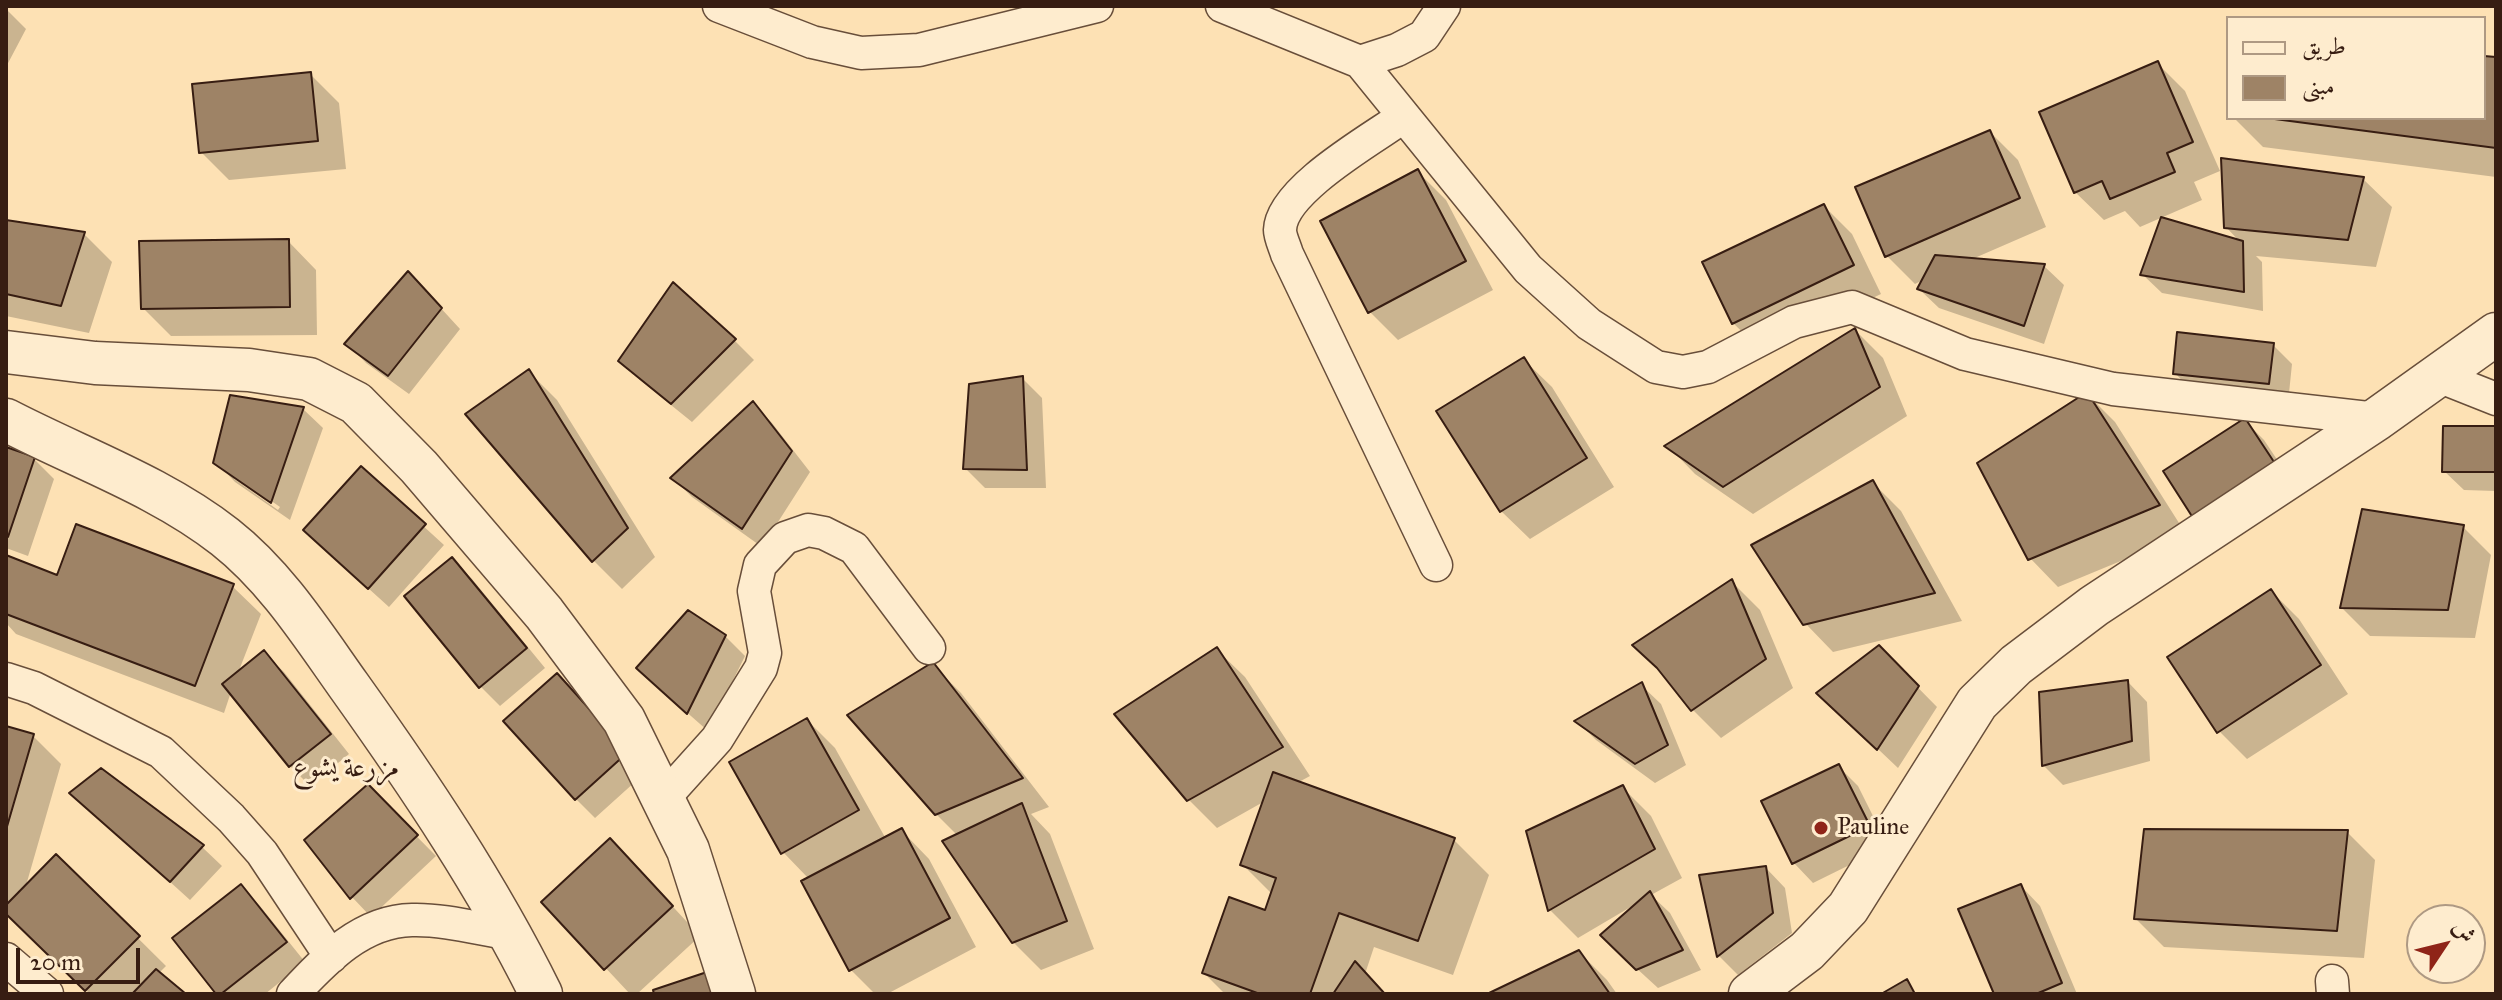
<!DOCTYPE html>
<html>
<head>
<meta charset="utf-8">
<style>
	body { margin:0 }
	#map { position:relative; width:2502px; height:1000px; overflow:hidden; background:#fde1b4; font-family:"IM FELL Great Primer",Amiri,serif }
	canvas { display:block }
	.frame { position:absolute; inset:0; border:8px solid #371d12; pointer-events:none }
	.legend { position:absolute; left:2226px; top:16px; width:260px; height:104px; box-sizing:border-box; background:#feecce; border:2px solid #ae9983; margin:0; padding:10px 14px; list-style:none; font-size:24px; color:#371d12 }
	.legend li { display:flex; align-items:center; gap:16px; height:40px }
	.legend b { width:40px; border:2px solid #ae9983 }
	.north { position:absolute; left:2406px; top:904px; width:80px; height:80px; box-sizing:border-box; background:#feecce; border:2px solid #ae9983; border-radius:50%; rotate:55deg; font-size:22px; font-weight:700; line-height:32px; text-align:center; color:#371d12 }
	.north::after { content:''; display:block; margin:auto; width:28px; height:36px; background:#8f2418; clip-path:polygon(50% 0,100% 100%,50% 72%,0 100%) }
	.scale { position:absolute; left:16px; top:948px; width:124px; height:36px; box-sizing:border-box; border:4px solid #371d12; border-top:0; padding-left:10px; font-size:24px; line-height:28px; white-space:nowrap; color:#371d12; -webkit-text-stroke:6px #feecce; paint-order:stroke }
</style>
</head>
<body>
<div id="map">
<canvas width="2502" height="1000"></canvas>
<div class="frame"></div>
<ul class="legend">
<li><b style="height:10px;background:#feecce"></b>طريق</li>
<li><b style="height:22px;background:#9e8366"></b>مبنى</li>
</ul>
<div class="north">ش</div>
<div class="scale">20 m</div>
</div>
<script>
const g = document.querySelector('canvas').getContext('2d');
g.lineJoin = 'round';
function fill(path, color) {
  g.fillStyle = color;
  g.fill(path, 'evenodd');
}
function strokePath(path, color, width, dash) {
  g.strokeStyle = color;
  g.lineWidth = width;
  g.lineCap = dash ? 'butt' : 'round';
  g.setLineDash(dash || []);
  g.stroke(path);
}
function write(font, color, halo, rows, align = 'center') {
  g.font = font + ' "IM FELL Great Primer",Amiri,serif';
  g.lineWidth = 6;
  g.setLineDash([]);
  g.textBaseline = 'middle';
  g.strokeStyle = halo;
  g.fillStyle = color;
  for (const [text, x, y, turn = 0] of rows) {
    g.save();
    g.translate(x, y);
    g.rotate((+turn || 0) * Math.PI / 180);
    g.textAlign = isNaN(turn) ? turn : align;
    if (halo) g.strokeText(text, 0, 0);
    g.fillText(text, 0, 0);
    g.restore();
  }
}
const shadow = new Path2D(`
	M6 9 26 29 6 67Z
	M2484 58 2496 59V177L2263 147 2234 118H2484Z
	M2157 63 2185 91 2220 171 2194 182 2202 200 2140 227 2125 211 2104 220 2075 192Z
	M310 74 339 103 346 169 229 180 201 152Z
	M1990 132 2018 160 2046 227 1970 260 2044 266 2064 285 2044 344 1939 308 1919 289 1925 279 1915 284 1886 255Z
	M1418 172 1446 200 1493 290 1398 340 1370 312Z
	M2363 179 2392 207 2376 267 2256 256 2262 262 2263 311 2162 293 2142 274 2240 242 2226 227Z
	M1824 206 1852 234 1881 294 1762 351 1733 323Z
	M6 222 84 234 112 262 89 333 6 316Z
	M288 241 316 270 317 335 171 336 143 308Z
	M427 293 460 329 409 394 366 363 347 343Z
	M1855 330 1883 358 1907 416 1753 514 1695 474 1668 446Z
	M734 340 754 360 692 422 640 380 621 361Z
	M2273 345 2292 364 2288 403 2194 393 2175 373Z
	M1523 359 1552 387 1614 487 1530 539 1501 511Z
	M529 372 557 400 655 557 622 589 594 561 468 415Z
	M1023 379 1042 398 1046 488H985L965 468Z
	M2087 394 2115 422 2186 534 2058 587 2030 558Z
	M232 397 303 409 323 428 290 520 235 482 216 462ZM234 475 280 507 278 510 234 479Z
	M753 403 772 423 810 472 762 547 692 497 673 478Z
	M2244 420 2264 440 2296 488 2197 520Z
	M2496 428V491L2464 490 2444 471Z
	M6 450 34 459 54 479 28 556 6 548Z
	M361 469 444 545 389 607 326 550Z
	M1873 483 1901 511 1962 621 1833 652 1805 623Z
	M2463 527 2491 555 2475 638 2370 636 2342 608Z
	M6 559 58 577 232 586 261 614 238 673 264 653 284 672 349 754 310 786 290 766 231 692 224 713 16 634 6 623Z
	M452 560 472 579 545 668 500 706 480 686Z
	M1732 582 1760 610 1793 688 1721 738 1693 710 1664 674Z
	M2271 591 2299 619 2348 694 2247 759 2219 731Z
	M725 636 745 656 708 731 658 687Z
	M1879 648 1937 707 1898 768 1839 712Z
	M1216 649 1245 677 1310 776 1297 783 1454 840 1489 875 1453 975 1374 947 1365 974 1384 994H1225L1204 973 1266 912 1272 894 1242 864 1265 801 1217 828 1189 800Z
	M933 665 961 693 1049 807 1031 814 1050 834 1094 949 1041 970 1013 942 958 836 936 814Z
	M557 676 646 772 595 818 576 799Z
	M2128 682 2147 702 2150 761 2063 785 2044 766 2041 694Z
	M1641 685 1661 704 1686 765 1655 783 1596 740 1577 721Z
	M807 720 835 748 886 839 901 830 929 859 976 947 887 994H875L851 970 809 879 783 852Z
	M6 728 33 736 61 764 25 889 56 857 166 966 158 974 183 994H90L12 917 6 915Z
	M1838 766 1858 786 1888 846 1813 883 1794 863Z
	M102 770 202 847 222 866 190 900 72 793Z
	M368 787 436 856 371 917 352 897 307 840Z
	M1623 788 1651 816 1682 878 1651 895 1670 913 1701 970 1658 988 1622 955 1634 905 1578 938 1550 910 1529 832Z
	M2347 832 2375 860 2364 958 2164 947 2136 919Z
	M1766 868 1785 888 1792 933 1738 975 1719 956 1702 876Z
	M638 869 700 936 637 994H630L544 902Z
	M241 886 260 906 305 962 265 994H219Z
	M2021 886 2040 906 2077 994H1996Z
	M1579 952 1607 980 1617 994H1492Z`);
const building = new Path2D(`
	M2484 56 2496 57V148L2267 118H2484Z
	M2158 61 2193 142 2167 153 2175 172 2110 199 2102 181 2074 193 2039 112Z
	M311 72 318 141 199 153 192 84Z
	M1990 130 2020 198 1885 257 1855 187Z
	M2221 158 2364 177 2348 240 2224 228Z
	M1418 169 1466 261 1368 313 1320 221Z
	M1824 204 1854 265 1732 324 1702 262Z
	M2161 217 2243 241 2244 292 2140 275Z
	M6 220 85 232 61 306 6 294Z
	M289 239 290 307 141 309 139 241Z
	M1935 255 2045 264 2024 326 1917 289Z
	M408 271 442 308 388 376 344 344Z
	M673 282 736 339 671 404 618 361Z
	M1855 328 1880 387 1723 487 1664 446Z
	M2177 332 2274 343 2269 384 2173 374Z
	M1524 357 1587 458 1500 512 1436 411Z
	M529 369 628 528 592 562 465 414Z
	M1023 376 1027 470 963 469 969 384Z
	M2087 392 2160 505 2028 560 1977 463Z
	M230 395 304 407 271 503 213 463Z
	M753 401 792 451 742 529 670 478Z
	M2245 418 2278 468 2195 521 2163 471Z
	M2443 426H2496V472H2442Z
	M6 447 35 457 8 537H6Z
	M361 466 426 524 368 589 303 530Z
	M1873 480 1935 593 1803 625 1751 545Z
	M2362 509 2464 525 2448 610 2340 608Z
	M76 524 234 584 195 686 6 614V555L57 575Z
	M452 557 527 648 479 688 404 596Z
	M1732 579 1766 659 1691 711 1657 668 1632 645Z
	M2271 589 2321 665 2217 733 2167 657Z
	M688 610 726 635 687 714 636 668Z
	M1879 645 1919 686 1877 750 1816 693Z
	M1217 647 1283 747 1187 801 1114 714Z
	M264 650 331 734 289 767 222 684Z
	M933 662 1023 778 935 815 847 715Z
	M557 673 628 752 575 800 503 721Z
	M2128 680 2132 741 2042 766 2039 692Z
	M1642 682 1668 745 1635 764 1574 721Z
	M807 718 859 810 781 854 729 762Z
	M6 726 34 734 6 830Z
	M1839 764 1870 826 1792 864 1761 801Z
	M101 768 204 845 170 882 69 793Z
	M1273 772 1455 838 1418 941 1339 913 1310 994H1260L1202 973 1229 897 1265 910 1276 878 1240 865Z
	M368 784 418 835 350 899 304 840Z
	M1623 785 1655 849 1548 911 1526 831Z
	M1022 803 1067 921 1012 943 942 841Z
	M902 828 950 918 849 971 801 881Z
	M2144 829 2348 830 2337 931 2134 919Z
	M610 838 673 906 604 970 541 902Z
	M56 854 140 936 85 991 6 914V905Z
	M1766 866 1773 913 1717 957 1699 875Z
	M241 884 287 942 221 994H216L172 938Z
	M2021 884 2062 983 2036 994H1994L1958 909Z
	M1650 891 1683 950 1636 970 1600 935Z
	M1579 950 1610 994H1487Z
	M1355 961 1385 994H1333Z
	M156 969 186 994H132Z
	M707 972 715 994H654L653 990Z
	M1907 979 1915 994H1881Z`);
const minor = new Path2D(`
	M719 6 812 42 861 53 919 50 1097 6
	M1222 6 1360 62 1397 50 1424 36 1444 6
	M1360 62 1528 269 1589 324 1656 367 1683 372 1708 367 1794 322 1852 307 1965 354 2113 389 2377 419
	M1403 117C1372 139 1281 190 1280 230 1280 237 1285 247 1287 254L1436 565
	M2438 376 2496 399
	M6 679 34 688 161 752 231 818 262 853 331 957
	M663 799 717 739 761 668 765 653 754 591 760 565 785 538 808 530 824 533 854 548 929 648
	M6 959 47 994
	M2332 981 2333 994
	M293 994C325 960 361 921 412 920 444 919 479 929 511 934`);
const tertiary = new Path2D(`
	M6 352 95 363 249 370 309 379 356 403 419 467 544 613 624 720 688 850 734 994
	M6 420C79 458 160 486 225 537 276 577 312 634 349 686 419 784 487 885 541 994
	M1750 994 1807 951 1848 908 1977 703 2016 665 2094 606 2377 419 2496 334`);
const markers = [
	[1821,828,8,"#8f2418"]
];
const poiNames = [
	["Pauline",1837,828]
];
const quarterNames = [
	["مزرعة يشوع",346,769]
];
fill(shadow, '#0003');
fill(building, '#9e8366');
strokePath(building, '#371d12', 2);
strokePath(minor, '#684e3a', 35);
strokePath(tertiary, '#684e3a', 45);
strokePath(minor, '#feecce', 32);
strokePath(tertiary, '#feecce', 42);
for (const [x, y, r, color] of markers) {
  const dot = new Path2D();
  dot.arc(x, y, r, 0, 2 * Math.PI);
  g.fillStyle = color;
  g.fill(dot);
  strokePath(dot, '#feecce', 3);
}
write('24px', '#371d12', '#feecce', poiNames, 'left');
write('28px', '#371d12', '#feecce', quarterNames);
</script>
</body>
</html>
